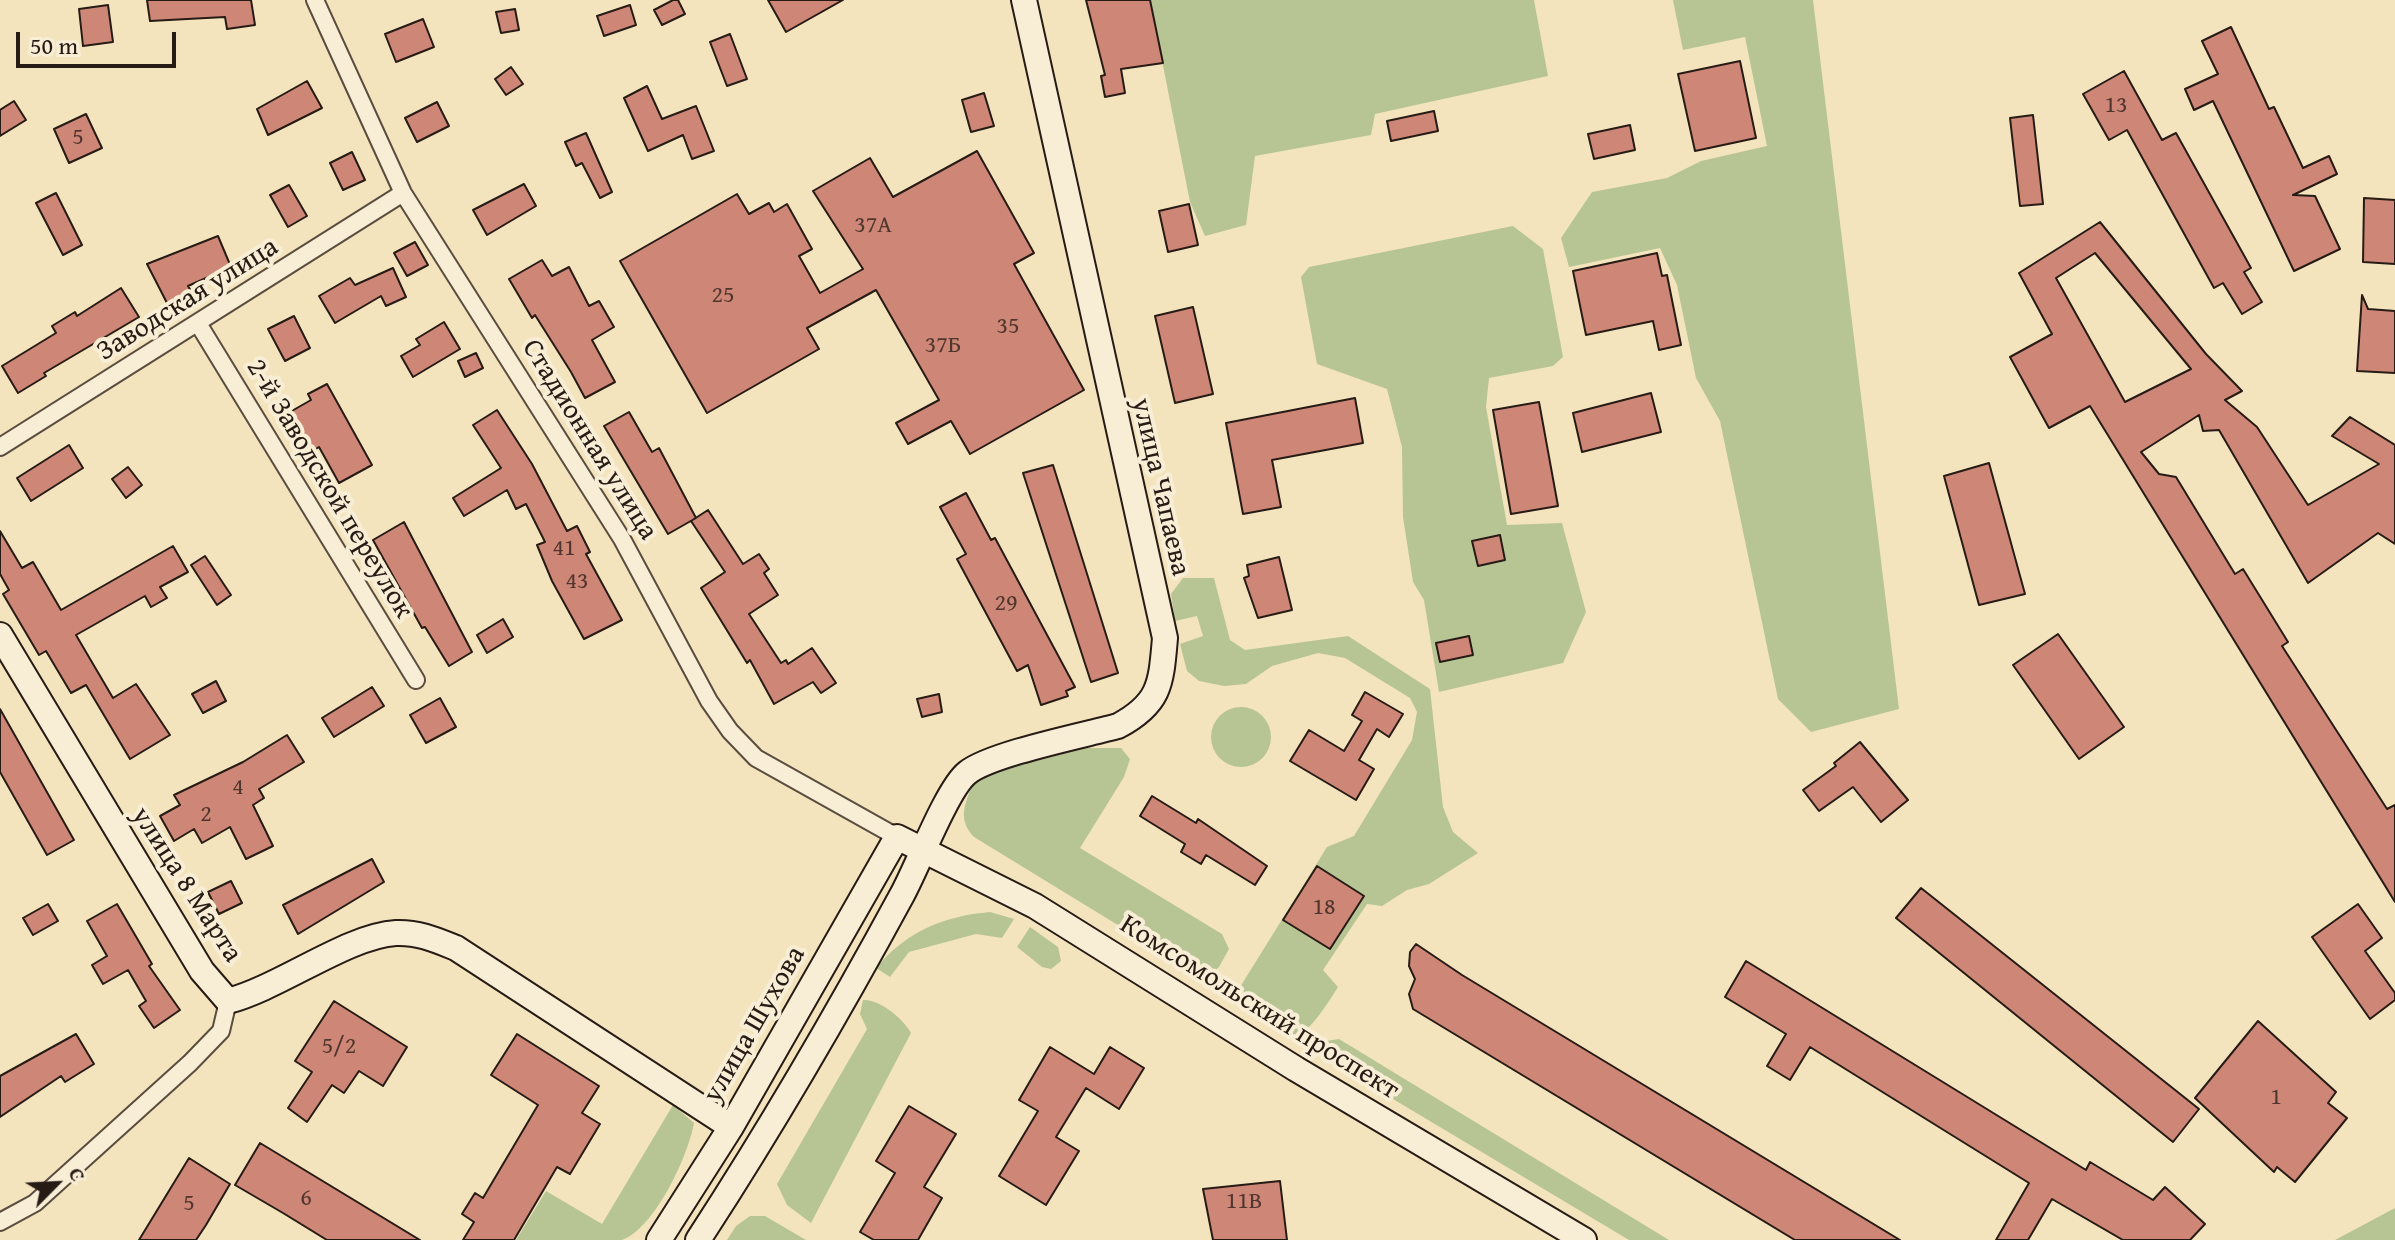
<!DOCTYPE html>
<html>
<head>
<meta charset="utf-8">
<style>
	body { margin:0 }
	#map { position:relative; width:2395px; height:1240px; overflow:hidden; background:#f4e4be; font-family:"Gentium Book Plus",serif }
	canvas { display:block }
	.north { position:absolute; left:16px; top:1144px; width:80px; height:80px; -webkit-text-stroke:6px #f8edd5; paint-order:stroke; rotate:66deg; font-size:22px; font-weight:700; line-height:32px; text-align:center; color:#271b15 }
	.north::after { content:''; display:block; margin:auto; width:28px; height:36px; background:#271b15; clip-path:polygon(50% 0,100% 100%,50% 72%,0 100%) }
	.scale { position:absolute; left:16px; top:32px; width:160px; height:36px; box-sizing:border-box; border:4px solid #271b15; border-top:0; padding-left:10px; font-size:24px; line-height:28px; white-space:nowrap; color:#271b15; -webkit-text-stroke:6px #f8edd5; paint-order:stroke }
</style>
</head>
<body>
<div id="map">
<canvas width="2395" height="1240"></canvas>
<div class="north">С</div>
<div class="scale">50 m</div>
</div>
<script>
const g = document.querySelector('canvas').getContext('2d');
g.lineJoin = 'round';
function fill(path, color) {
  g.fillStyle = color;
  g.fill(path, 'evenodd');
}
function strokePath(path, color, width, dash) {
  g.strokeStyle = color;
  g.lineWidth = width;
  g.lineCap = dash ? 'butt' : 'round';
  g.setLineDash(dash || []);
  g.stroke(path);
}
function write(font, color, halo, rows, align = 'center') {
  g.font = font + ' "Gentium Book Plus",serif';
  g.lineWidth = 8;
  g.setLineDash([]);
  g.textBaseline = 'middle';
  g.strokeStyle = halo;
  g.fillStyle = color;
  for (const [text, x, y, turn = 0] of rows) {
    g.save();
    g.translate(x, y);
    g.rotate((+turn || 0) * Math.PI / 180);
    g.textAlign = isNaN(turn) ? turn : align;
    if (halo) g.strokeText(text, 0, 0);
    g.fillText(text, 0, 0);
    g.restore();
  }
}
const green = new Path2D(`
	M1150 0H1534L1548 76 1375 114 1371 135 1255 156 1246 225 1205 236 1190 202Z
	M1673 0H1813L1899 709 1811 732 1778 699 1720 421 1696 378 1677 285 1660 248 1569 267 1561 238 1592 192 1667 178 1701 161 1767 146 1745 37 1683 50Z
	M1513 226 1543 249 1563 357 1553 366 1489 378 1486 407 1507 525 1562 523 1586 612 1563 663 1439 692 1424 600 1413 582 1403 517 1402 447 1387 389 1317 364 1301 277 1309 267Z
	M1183 578H1214L1230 640 1245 650 1348 636 1430 689 1443 807 1453 832 1478 853 1429 884 1407 890 1382 906 1367 904 1323 970 1338 987C1294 1057 1294 1040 1232 1000L1327 847 1354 836 1412 740 1417 712 1410 698 1345 658 1318 653 1272 666 1246 684 1224 686 1199 681 1187 671 1180 644 1203 636 1197 616 1175 621 1171 594Z
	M1211 737a30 30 0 1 1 60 0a30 30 0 1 1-60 0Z
	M1085 748H1121L1130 759 1124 777 1080 848 1222 934 1229 949 1219 967 1206 979 974 837C957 819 965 804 973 783L996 770Z
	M990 912 1014 919 1002 938 976 934 909 952 890 977 876 968C906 932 943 916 990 912Z
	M1030 927 1058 947 1061 961 1051 969 1042 967 1017 947Z
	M863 1000C879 999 903 1018 911 1033L811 1223 787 1205 777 1184 867 1029 860 1014Z
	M1339 1039 1669 1240H1629L1326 1059 1322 1050 1326 1041Z
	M673 1105 694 1123C688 1157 654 1229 622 1240 608 1240 536 1240 516 1240L546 1191 602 1224Z
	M2395 1208V1240H2335Z
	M750 1216H765L806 1240H727L736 1226Z`);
const building = new Path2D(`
	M147 0H251L255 25 227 29 225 17 150 21Z
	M673 0H678L685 14 662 25 654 10Z
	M768 0H843L786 32Z
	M1086 0H1150L1163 63 1121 69 1125 93 1105 97 1101 76 1105 75Z
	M108 5 113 42 83 46 79 9Z
	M630 5 636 25 604 36 597 16Z
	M515 9 519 30 501 33 496 12Z
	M423 19 434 47 396 62 385 34Z
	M2231 27 2269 109 2274 107 2303 168 2329 156 2337 174 2293 195 2315 196 2340 249 2294 271 2213 101 2194 110 2185 89 2218 74 2202 41Z
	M730 34 747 79 727 86 710 42Z
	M1740 61 1756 138 1695 151 1678 74Z
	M511 67 523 84 506 95 495 79Z
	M2124 71 2162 140 2176 133 2251 268 2244 272 2262 302 2242 314 2223 283 2214 288 2127 130 2109 140 2083 94Z
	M307 81 322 108 268 135 257 109Z
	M647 86 662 119 696 106 714 151 692 159 683 135 648 151 624 98Z
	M984 93 994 126 971 132 962 100Z
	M14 101 26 120 0 136V110Z
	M437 102 449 126 417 142 405 118Z
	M1434 111 1438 131 1391 141 1387 121Z
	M86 114 102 148 69 163 54 129Z
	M2033 115 2043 204 2020 206 2010 118Z
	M1630 125 1635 150 1594 159 1588 134Z
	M586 133 612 192 600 198 582 163 576 166 565 142Z
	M977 151 1034 253 1014 264 1084 390 970 454 951 421 908 444 896 423 939 400 876 290 807 328 819 349 707 413 620 261 737 194 749 214 769 203 774 212 787 204 812 249 799 256 820 293 863 269 813 191 870 158 893 197Z
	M352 152 365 180 343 190 330 163Z
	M524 184 536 206 487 235 473 210Z
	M289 185 307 216 288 227 270 195Z
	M56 193 82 245 63 255 36 203Z
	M2364 198 2395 200V264L2363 262Z
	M1189 204 1198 245 1168 252 1159 211Z
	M2100 222 2206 354 2242 391 2225 400 2257 427 2308 505 2379 464 2332 436 2350 417 2395 445V544L2378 533 2308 583 2219 430 2203 431 2199 415 2141 452 2159 474 2176 477 2235 574 2243 569 2288 642 2282 646 2387 809 2395 805V902L2090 406 2049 428 2010 357 2052 334 2019 273ZM2095 253 2191 369 2125 402 2056 278Z
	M218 236 231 267 188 286 191 291 167 303 147 264Z
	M415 242 428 265 407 276 394 253Z
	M1657 253 1662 276 1667 275 1681 345 1659 350 1653 321 1586 335 1573 271Z
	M542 260 552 276 569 267 589 306 599 301 614 327 592 340 615 382 585 398 571 372 535 315 532 318 509 279Z
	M393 268 406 297 386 306 381 296 335 323 319 296 350 278 355 285Z
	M121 288 139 317 44 373 46 376 18 393 2 366 56 333 52 326 75 312 77 316Z
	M2362 295 2368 309 2395 311V373L2357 371Z
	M1193 307 1213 394 1175 403 1155 316Z
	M294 316 310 348 285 361 268 329Z
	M444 322 460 349 413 377 401 356 420 345 416 339Z
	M476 353 483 368 465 377 458 361Z
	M327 384 372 465 339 483 319 447 311 452 290 412 311 400 308 394Z
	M1651 393 1661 432 1582 452 1573 413Z
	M1355 398 1363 443 1272 460 1281 507 1243 514 1226 423Z
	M1539 402 1558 506 1511 514 1493 410Z
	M497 410 532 464 567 531 577 526 590 552 586 554 622 620 584 639 552 581 537 545 545 542 526 504 516 509 507 490 464 516 453 498 501 468 473 425Z
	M629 412 652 452 659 448 696 518 668 534 604 426Z
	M69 445 83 468 31 501 17 478Z
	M1989 463 2025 594 1979 605 1944 476Z
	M1053 465 1118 673 1091 682 1023 473Z
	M128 467 142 485 126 498 112 479Z
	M966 493 991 540 995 538 1075 687 1066 691 1068 696 1041 705 1028 665 1017 671 957 559 966 554 940 507Z
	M708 510 743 564 759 554 769 569 764 573 778 595 749 614 781 663 786 660 788 664 812 648 836 683 821 693 813 682 774 704 750 660 747 663 701 588 725 572 691 521Z
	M404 522 472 652 449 666 425 627 422 628 373 540Z
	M0 531 22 568 33 562 61 610 173 546 188 572 160 587 167 598 151 607 145 596 76 635 113 698 136 684 170 735 130 759 86 685 71 693 46 651 39 655 3 594 9 590 0 574Z
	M1500 535 1505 560 1478 566 1472 541Z
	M205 556 231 595 217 605 191 565Z
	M1279 557 1292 610 1258 618 1244 578 1249 576 1247 565Z
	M503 619 513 637 487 653 477 635Z
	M2058 634 2124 727 2079 759 2013 665Z
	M1469 636 1473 655 1440 662 1436 643Z
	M216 681 226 701 203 713 192 694Z
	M372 687 384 706 334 737 322 718Z
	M1365 692 1403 714 1389 737 1377 729 1359 760 1374 769 1356 800 1290 761 1309 730 1344 751 1362 721 1352 715Z
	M939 694 942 712 922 717 917 699Z
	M440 698 456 727 426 743 410 715Z
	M0 709 74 840 47 855 0 772Z
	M287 735 304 762 259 789 264 798 253 805 273 846 246 859 230 827 202 843 194 829 174 841 160 816 180 805 174 795 243 762Z
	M1860 742 1908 800 1881 822 1853 787 1819 811 1803 790 1836 766 1834 763Z
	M1152 796 1196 823 1198 819 1267 866 1255 885 1206 855 1201 864 1181 852 1185 844 1140 816Z
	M372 859 384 882 298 934 283 905Z
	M1317 866 1364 896 1330 949 1283 920Z
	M231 881 242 903 219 914 208 892Z
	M1921 888 2199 1109 2173 1142 1896 918Z
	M48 904 58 921 33 935 23 918Z
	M117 904 152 964 149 966 180 1010 154 1028 139 1006 146 1001 128 970 103 984 92 965 107 956 87 921Z
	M2358 904 2382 938 2365 951 2395 993V1000L2370 1019 2312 937Z
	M1416 944 1462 975 1900 1240H1795L1413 1009 1409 994 1415 979 1409 966 1410 952Z
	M1746 961 2086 1170 2090 1162 2153 1200 2165 1187 2205 1224 2190 1240H2123L2052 1199 2028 1240H1996L2029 1183 1810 1047 1790 1080 1767 1066 1786 1034 1725 997Z
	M334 1001 407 1047 383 1086 359 1071 344 1093 332 1085 307 1122 288 1108 312 1072 295 1061Z
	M2258 1021 2336 1092 2328 1103 2347 1118 2295 1182 2277 1167 2274 1172 2195 1098Z
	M76 1034 94 1064 65 1082 61 1076 0 1117V1076Z
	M517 1034 599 1086 582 1113 600 1124 570 1174 557 1167 514 1240H463L474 1222 462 1214 475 1193 483 1198 538 1105 491 1075Z
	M1050 1047 1094 1074 1110 1047 1144 1068 1119 1109 1086 1088 1056 1137 1079 1151 1046 1205 999 1176 1038 1111 1019 1100Z
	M909 1106 956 1134 924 1187 942 1198 918 1240H874L860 1232 895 1173 876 1161Z
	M260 1143 420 1240H327L283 1213 235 1185Z
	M189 1158 230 1184 206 1225 196 1240H139Z
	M1280 1181 1287 1240H1213L1203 1189Z`);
const street = new Path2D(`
	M315 0 403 193 622 539 709 701 730 731 756 758 897 837
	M199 325 416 680
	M0 447 403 193
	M0 1222 35 1203 190 1063 221 1031 228 1001`);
const secondary = new Path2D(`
	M0 635 202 971 228 1001C281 987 347 936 396 933 418 932 436 940 456 948L731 1127
	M659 1240 731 1127 897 837 1035 906 1296 1069 1584 1240
	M698 1240C771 1128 838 1013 902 895 917 868 947 789 967 773 990 754 1085 735 1118 726 1161 703 1161 683 1165 638L1024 0`);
const numberNames = [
	["13",2116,106],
	["5",78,138],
	["37А",873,226],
	["25",723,296],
	["35",1008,327],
	["37Б",943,346],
	["41",564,549],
	["43",577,582],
	["29",1006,604],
	["4",238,788],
	["2",206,815],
	["18",1324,908],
	["5/2",339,1047],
	["1",2276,1098],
	["6",306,1199],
	["11В",1244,1202],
	["5",189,1204]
];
const streetNames = [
	["Заводская улица",188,300,-32],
	["Стадионная улица",589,440,58],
	["улица Чапаева",1160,487,77],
	["2-й Заводской переулок",329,489,59],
	["улица 8 Марта",186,885,57],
	["Комсомольский проспект",1259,1008,32],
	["улица Шухова",755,1025,-60]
];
fill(green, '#b7c595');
fill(building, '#ce8777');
strokePath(building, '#271b15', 2);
strokePath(street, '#5a4d3f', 20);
strokePath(secondary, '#271b15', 28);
strokePath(street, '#f8edd5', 16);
strokePath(secondary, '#f8edd5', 24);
write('24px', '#51362e', null, numberNames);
write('28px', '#271b15', '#f8edd5', streetNames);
</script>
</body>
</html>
